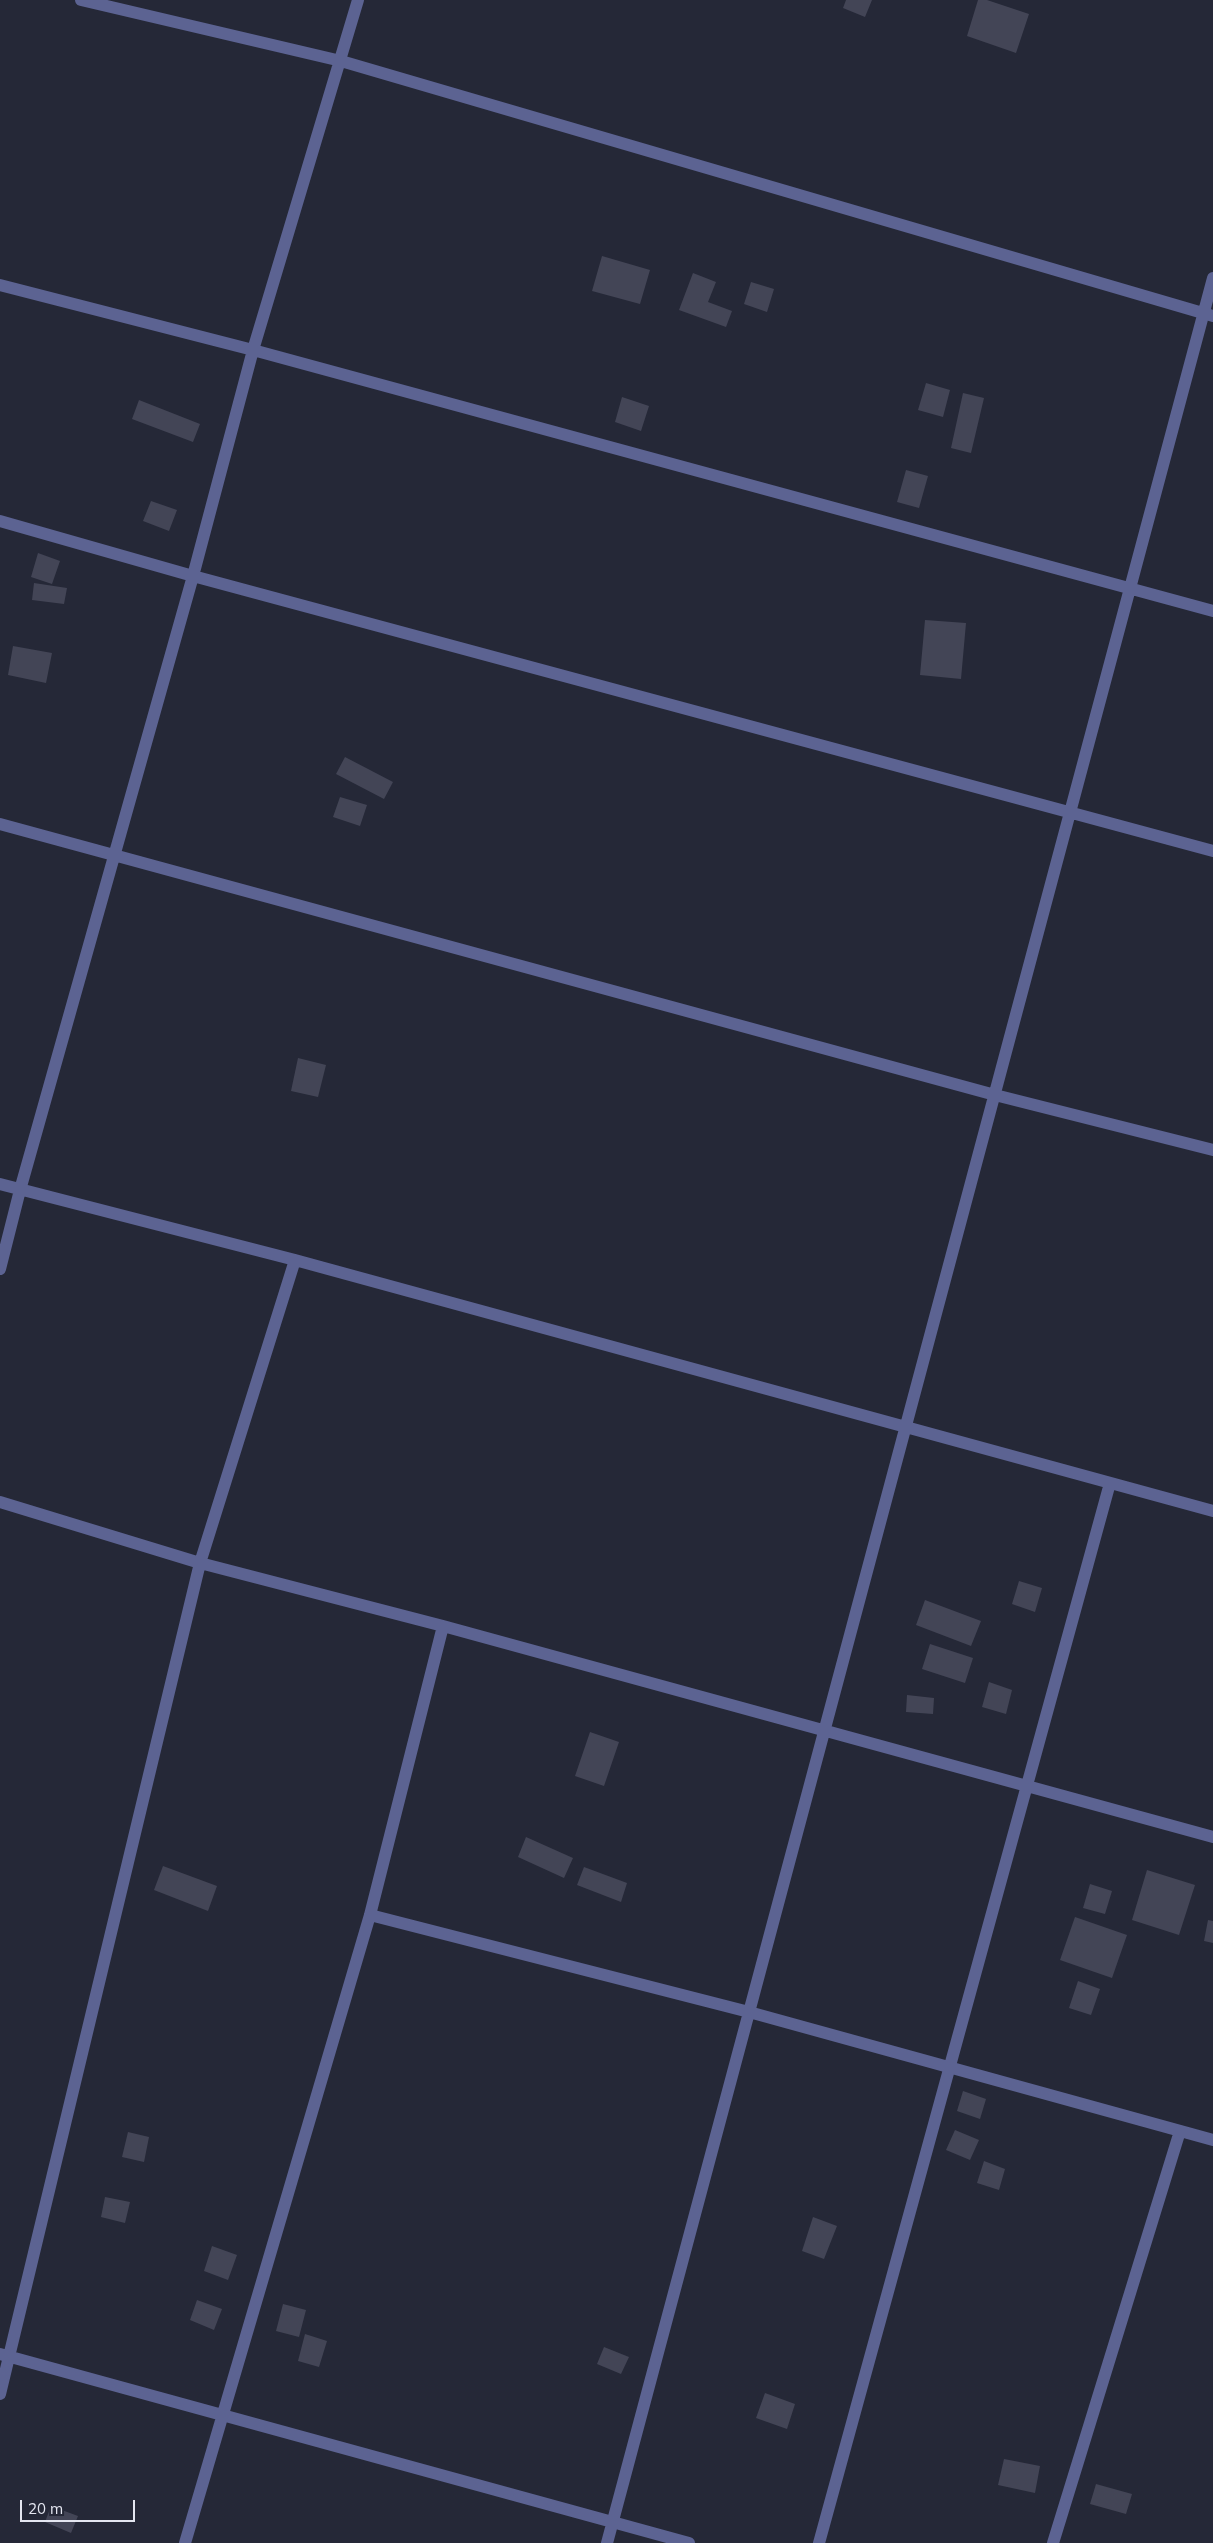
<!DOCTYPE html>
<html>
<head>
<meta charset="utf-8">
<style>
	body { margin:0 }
	#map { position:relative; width:1213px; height:2543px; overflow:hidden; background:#252837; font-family:Mulish,sans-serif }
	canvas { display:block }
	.scale { position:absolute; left:20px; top:2500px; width:115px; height:22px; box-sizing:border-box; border:2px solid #e4e6f0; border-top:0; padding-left:6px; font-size:15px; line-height:18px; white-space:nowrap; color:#e4e6f0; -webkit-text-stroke:4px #252837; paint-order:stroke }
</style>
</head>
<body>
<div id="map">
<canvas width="1213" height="2543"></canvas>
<div class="scale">20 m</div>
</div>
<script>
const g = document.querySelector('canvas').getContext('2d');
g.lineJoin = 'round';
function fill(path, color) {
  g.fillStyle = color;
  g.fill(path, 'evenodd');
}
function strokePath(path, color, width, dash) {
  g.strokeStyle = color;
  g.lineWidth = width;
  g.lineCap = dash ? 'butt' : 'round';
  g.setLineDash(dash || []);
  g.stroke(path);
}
const building = new Path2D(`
	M846 0H872L865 17 843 8Z
	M978 0H987L1029 14 1016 53 967 36Z
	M602 256 650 270 640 304 592 291Z
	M693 273 716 282 708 302 732 311 726 327 679 310Z
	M751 282 774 289 767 312 744 304Z
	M926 383 950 390 943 417 918 410Z
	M963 393 984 398 971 453 951 448Z
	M622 397 649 406 641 431 615 422Z
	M139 400 200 424 193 442 132 419Z
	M906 470 928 476 919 508 897 502Z
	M151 501 177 510 169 531 143 521Z
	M38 553 60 561 52 584 31 577Z
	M34 583 67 588 64 604 32 600Z
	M925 620 966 623 961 679 920 675Z
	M13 646 52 653 46 683 8 675Z
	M345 757 393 782 384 799 336 774Z
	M340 797 367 805 360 826 333 817Z
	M298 1058 326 1065 318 1097 291 1091Z
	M1019 1581 1042 1588 1035 1612 1012 1604Z
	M925 1600 981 1621 971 1646 916 1625Z
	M930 1644 973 1658 965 1683 922 1669Z
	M989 1682 1012 1690 1006 1714 982 1707Z
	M907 1695 934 1698 933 1714 906 1712Z
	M590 1732 619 1742 604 1786 575 1776Z
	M526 1837 573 1858 564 1878 518 1857Z
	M163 1866 217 1886 208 1911 154 1890Z
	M584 1867 627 1883 621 1902 577 1885Z
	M1147 1870 1195 1885 1179 1935 1132 1920Z
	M1090 1884 1112 1891 1105 1914 1083 1908Z
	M1075 1917 1127 1935 1112 1978 1060 1960Z
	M1208 1920 1213 1921V1943L1204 1941Z
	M1078 1981 1100 1989 1091 2015 1069 2008Z
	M963 2091 986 2099 980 2119 957 2111Z
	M955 2130 979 2140 970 2160 946 2150Z
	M128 2132 149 2137 144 2162 122 2157Z
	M984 2161 1005 2169 999 2190 977 2183Z
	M105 2197 130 2202 125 2223 101 2217Z
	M813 2217 837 2226 824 2259 802 2251Z
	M212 2246 237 2255 228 2280 204 2271Z
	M197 2300 222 2309 214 2330 190 2320Z
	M283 2304 306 2310 299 2337 276 2331Z
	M305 2334 327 2341 319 2367 298 2361Z
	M604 2347 629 2357 621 2374 597 2364Z
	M765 2393 795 2404 787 2429 756 2418Z
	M1004 2459 1040 2466 1035 2493 998 2485Z
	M1096 2484 1132 2494 1126 2514 1090 2504Z
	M51 2506 78 2516 71 2533 45 2522Z`);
const minor = new Path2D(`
	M81 0 341 61 1213 316
	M0 285 253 350 1213 611
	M0 521 193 576 1213 851
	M0 824 995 1095 1213 1150
	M0 1184 295 1260 1213 1511
	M0 1269 20 1190 193 576 253 350 358 0
	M0 1502 200 1563 443 1626 1213 1837
	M370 1915 749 2012 1213 2140
	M0 2354 689 2543
	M0 2394 200 1563 295 1260
	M185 2543 370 1915 443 1626
	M607 2543 1213 278
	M819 2543 1110 1483
	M1053 2543 1180 2131`);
fill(building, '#434556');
strokePath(minor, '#5c6392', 12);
</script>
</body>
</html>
